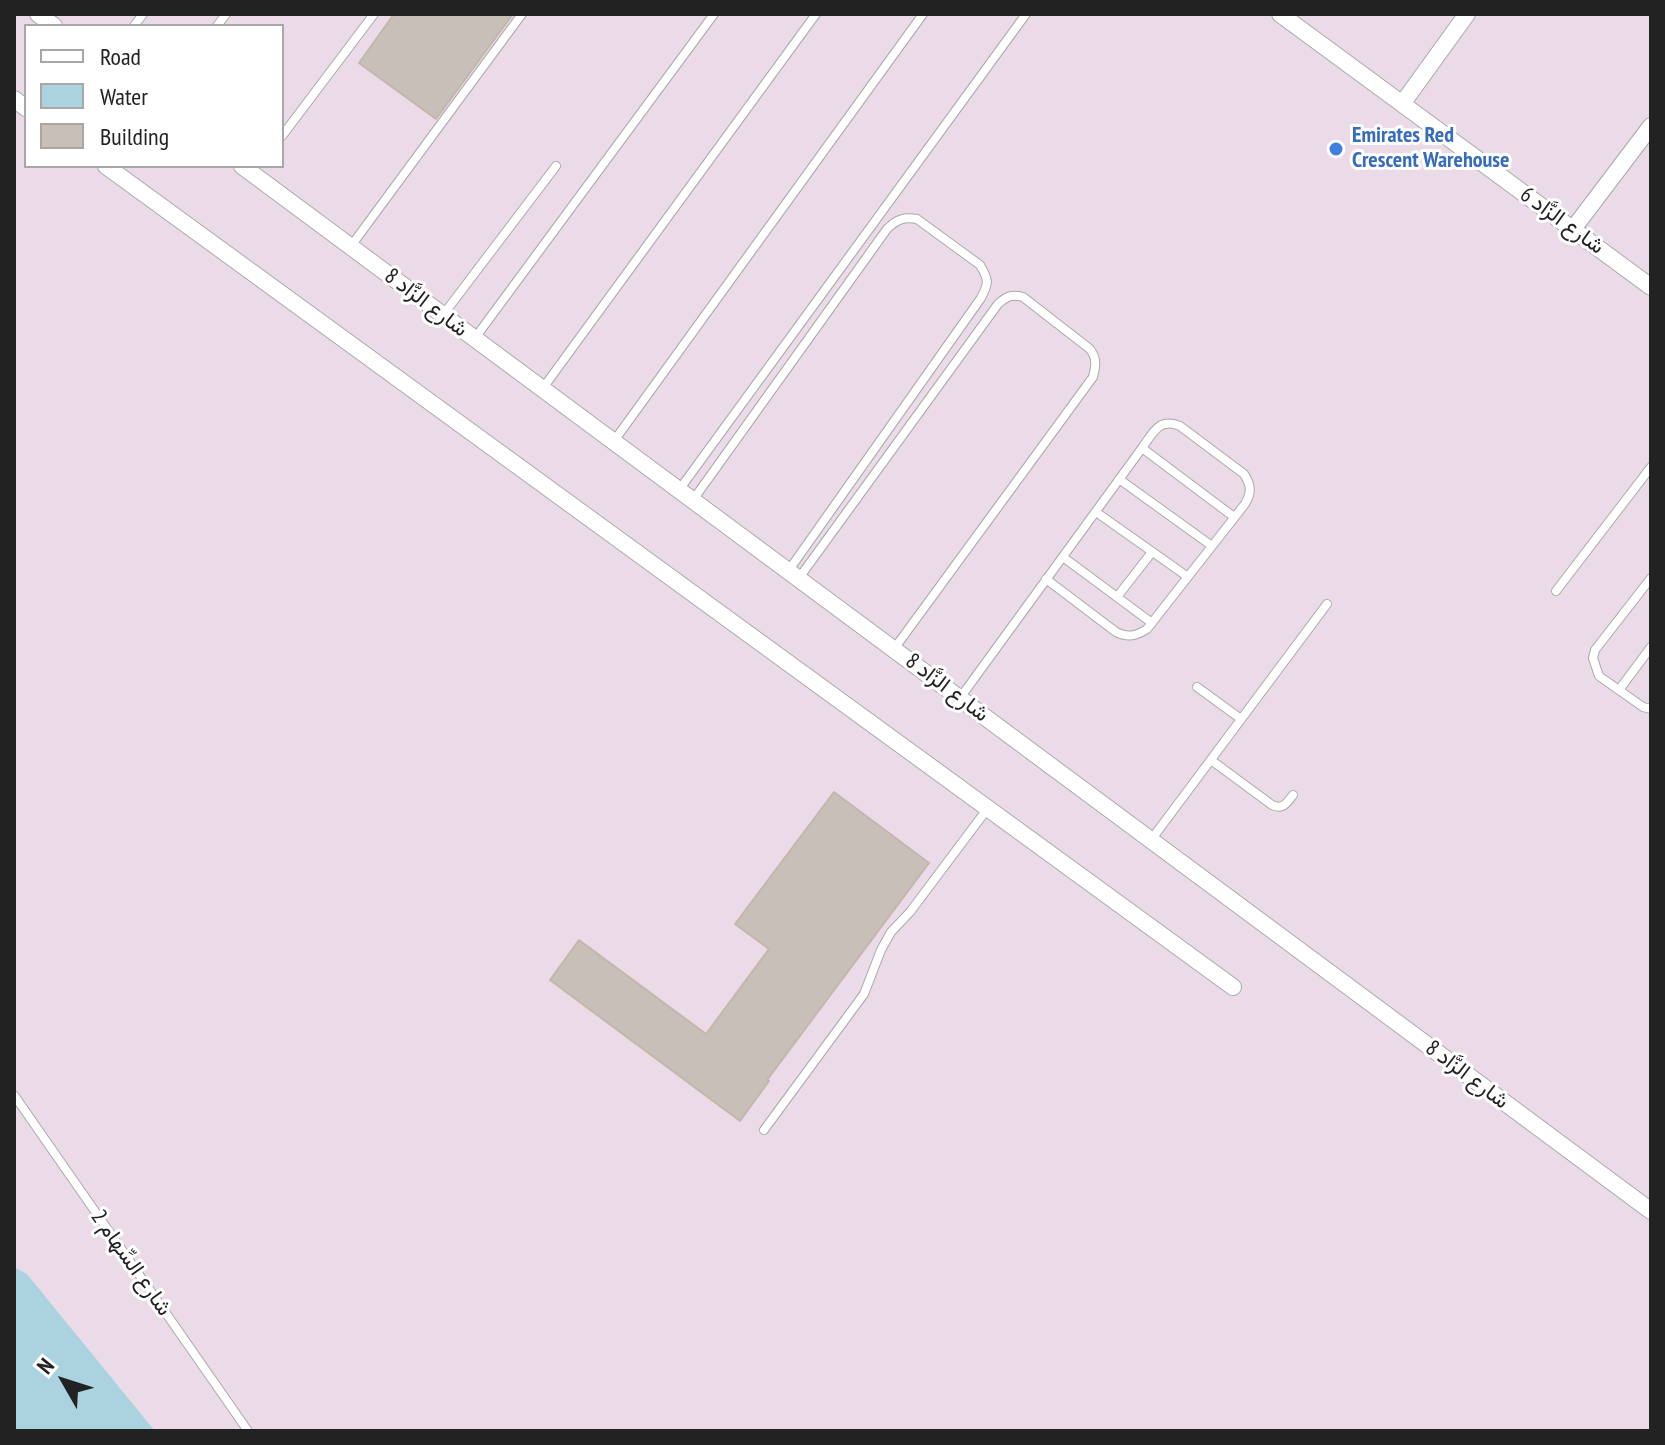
<!DOCTYPE html>
<html>
<head>
<meta charset="utf-8">
<style>
	body { margin:0 }
	#map { position:relative; width:1665px; height:1445px; overflow:hidden; background:#f2efe9; font-family:"PT Sans Narrow",sans-serif }
	canvas { display:block }
	.frame { position:absolute; inset:0; border:16px solid #222; pointer-events:none }
	.legend { position:absolute; left:24px; top:24px; width:260px; height:144px; box-sizing:border-box; background:#fff; border:2px solid #a7a7a7; margin:0; padding:10px 14px; list-style:none; font-size:24px; color:#222 }
	.legend li { display:flex; align-items:center; gap:16px; height:40px }
	.legend b { width:40px; border:2px solid #a7a7a7 }
	.north { position:absolute; left:24px; top:1341px; width:80px; height:80px; -webkit-text-stroke:6px #fff; paint-order:stroke; rotate:309deg; font-size:22px; font-weight:700; line-height:32px; text-align:center; color:#222 }
	.north::after { content:''; display:block; margin:auto; width:28px; height:36px; background:#222; clip-path:polygon(50% 0,100% 100%,50% 72%,0 100%) }
</style>
</head>
<body>
<div id="map">
<canvas width="1665" height="1445"></canvas>
<div class="frame"></div>
<ul class="legend">
<li><b style="height:10px;background:#fff"></b>Road</li>
<li><b style="height:22px;background:#aad3df"></b>Water</li>
<li><b style="height:22px;background:#c7bfb8"></b>Building</li>
</ul>
<div class="north">N</div>
</div>
<script>
const g = document.querySelector('canvas').getContext('2d');
g.lineJoin = 'round';
function fill(path, color) {
  g.fillStyle = color;
  g.fill(path, 'evenodd');
}
function strokePath(path, color, width, dash) {
  g.strokeStyle = color;
  g.lineWidth = width;
  g.lineCap = dash ? 'butt' : 'round';
  g.setLineDash(dash || []);
  g.stroke(path);
}
function write(font, color, halo, rows, align = 'center') {
  g.font = font + ' "PT Sans Narrow",Vazirmatn,sans-serif';
  g.lineWidth = 6;
  g.setLineDash([]);
  g.textBaseline = 'middle';
  g.strokeStyle = halo;
  g.fillStyle = color;
  for (const [text, x, y, turn = 0] of rows) {
    g.save();
    g.translate(x, y);
    g.rotate((+turn || 0) * Math.PI / 180);
    g.textAlign = isNaN(turn) ? turn : align;
    if (halo) g.strokeText(text, 0, 0);
    g.fillText(text, 0, 0);
    g.restore();
  }
}
const industrial = new Path2D(`
	M14 14H1651V1431H155L27 1274 14 1267ZM26 26H282V166H26Z`);
const water = new Path2D(`
	M14 1267 27 1274 155 1431H14Z`);
const building = new Path2D(`
	M394 14H513L436 119 359 63Z
	M834 792 929 863 767 1080 769 1081 740 1121 550 980 579 940 706 1034 769 949 735 924Z`);
const service = new Path2D(`
	M134 26 143 14
	M217 26 226 14
	M282 136 374 14
	M351 246 522 14
	M443 315 556 166
	M475 338 714 14
	M543 388 816 14
	M614 441 923 14
	M1142 448 1234 517
	M1119 479 1212 546
	M679 490 1026 14
	M693 500 887 229C897 219 904 217 917 219L980 265C989 280 989 283 981 298L789 570
	M1096 512 1188 577
	M1063 557 1152 623
	M799 578 998 304C1007 296 1012 294 1023 297L1090 349C1097 359 1096 365 1093 377L894 649
	M1651 578 1595 650 1593 658 1599 676 1643 707 1651 709
	M1556 591 1651 467
	M1117 597 1152 552
	M1197 687 1241 719
	M1619 690 1651 647
	M960 698 1142 448C1153 433 1159 417 1180 426L1244 474C1251 485 1252 492 1245 504L1147 629C1136 636 1128 638 1116 632L1046 579
	M1211 760 1272 805C1283 810 1287 803 1293 795
	M1151 840 1327 604
	M14 1095 248 1431
	M764 1130 864 994 881 950 891 932 910 912 988 808`);
const minor = new Path2D(`
	M38 14 54 26
	M1280 14 1651 287
	M14 99 26 108
	M1402 104 1467 14
	M106 166 1233 987
	M242 166 1651 1211
	M1573 229 1651 126`);
const markers = [
	[1336,149,8,"#3f7fe0"]
];
const shopNames = [
	["Emirates Red",1352,136],
	["Crescent Warehouse",1352,161]
];
const streetNames = [
	["شارع الزَّاد 6",1562,221,36],
	["شارع الزَّاد 8",426,303,37],
	["شارع الزَّاد 8",947,688,37],
	["شارع الزَّاد 8",1467,1075,37],
	["شارع السِّهام 2",131,1263,55]
];
fill(industrial, '#ebdbe8');
fill(water, '#aad3df');
fill(building, '#c7bfb8');
strokePath(building, '#c4b6ab', 2);
strokePath(service, '#a9a9a9', 10);
strokePath(minor, '#a9a9a9', 18);
strokePath(service, '#fff', 8);
strokePath(minor, '#fff', 16);
for (const [x, y, r, color] of markers) {
  const dot = new Path2D();
  dot.arc(x, y, r, 0, 2 * Math.PI);
  g.fillStyle = color;
  g.fill(dot);
  strokePath(dot, '#fff', 3);
}
write('bold 22px', '#366cbe', '#fff', shopNames, 'left');
write('22px', '#222', '#fff', streetNames);
</script>
</body>
</html>
